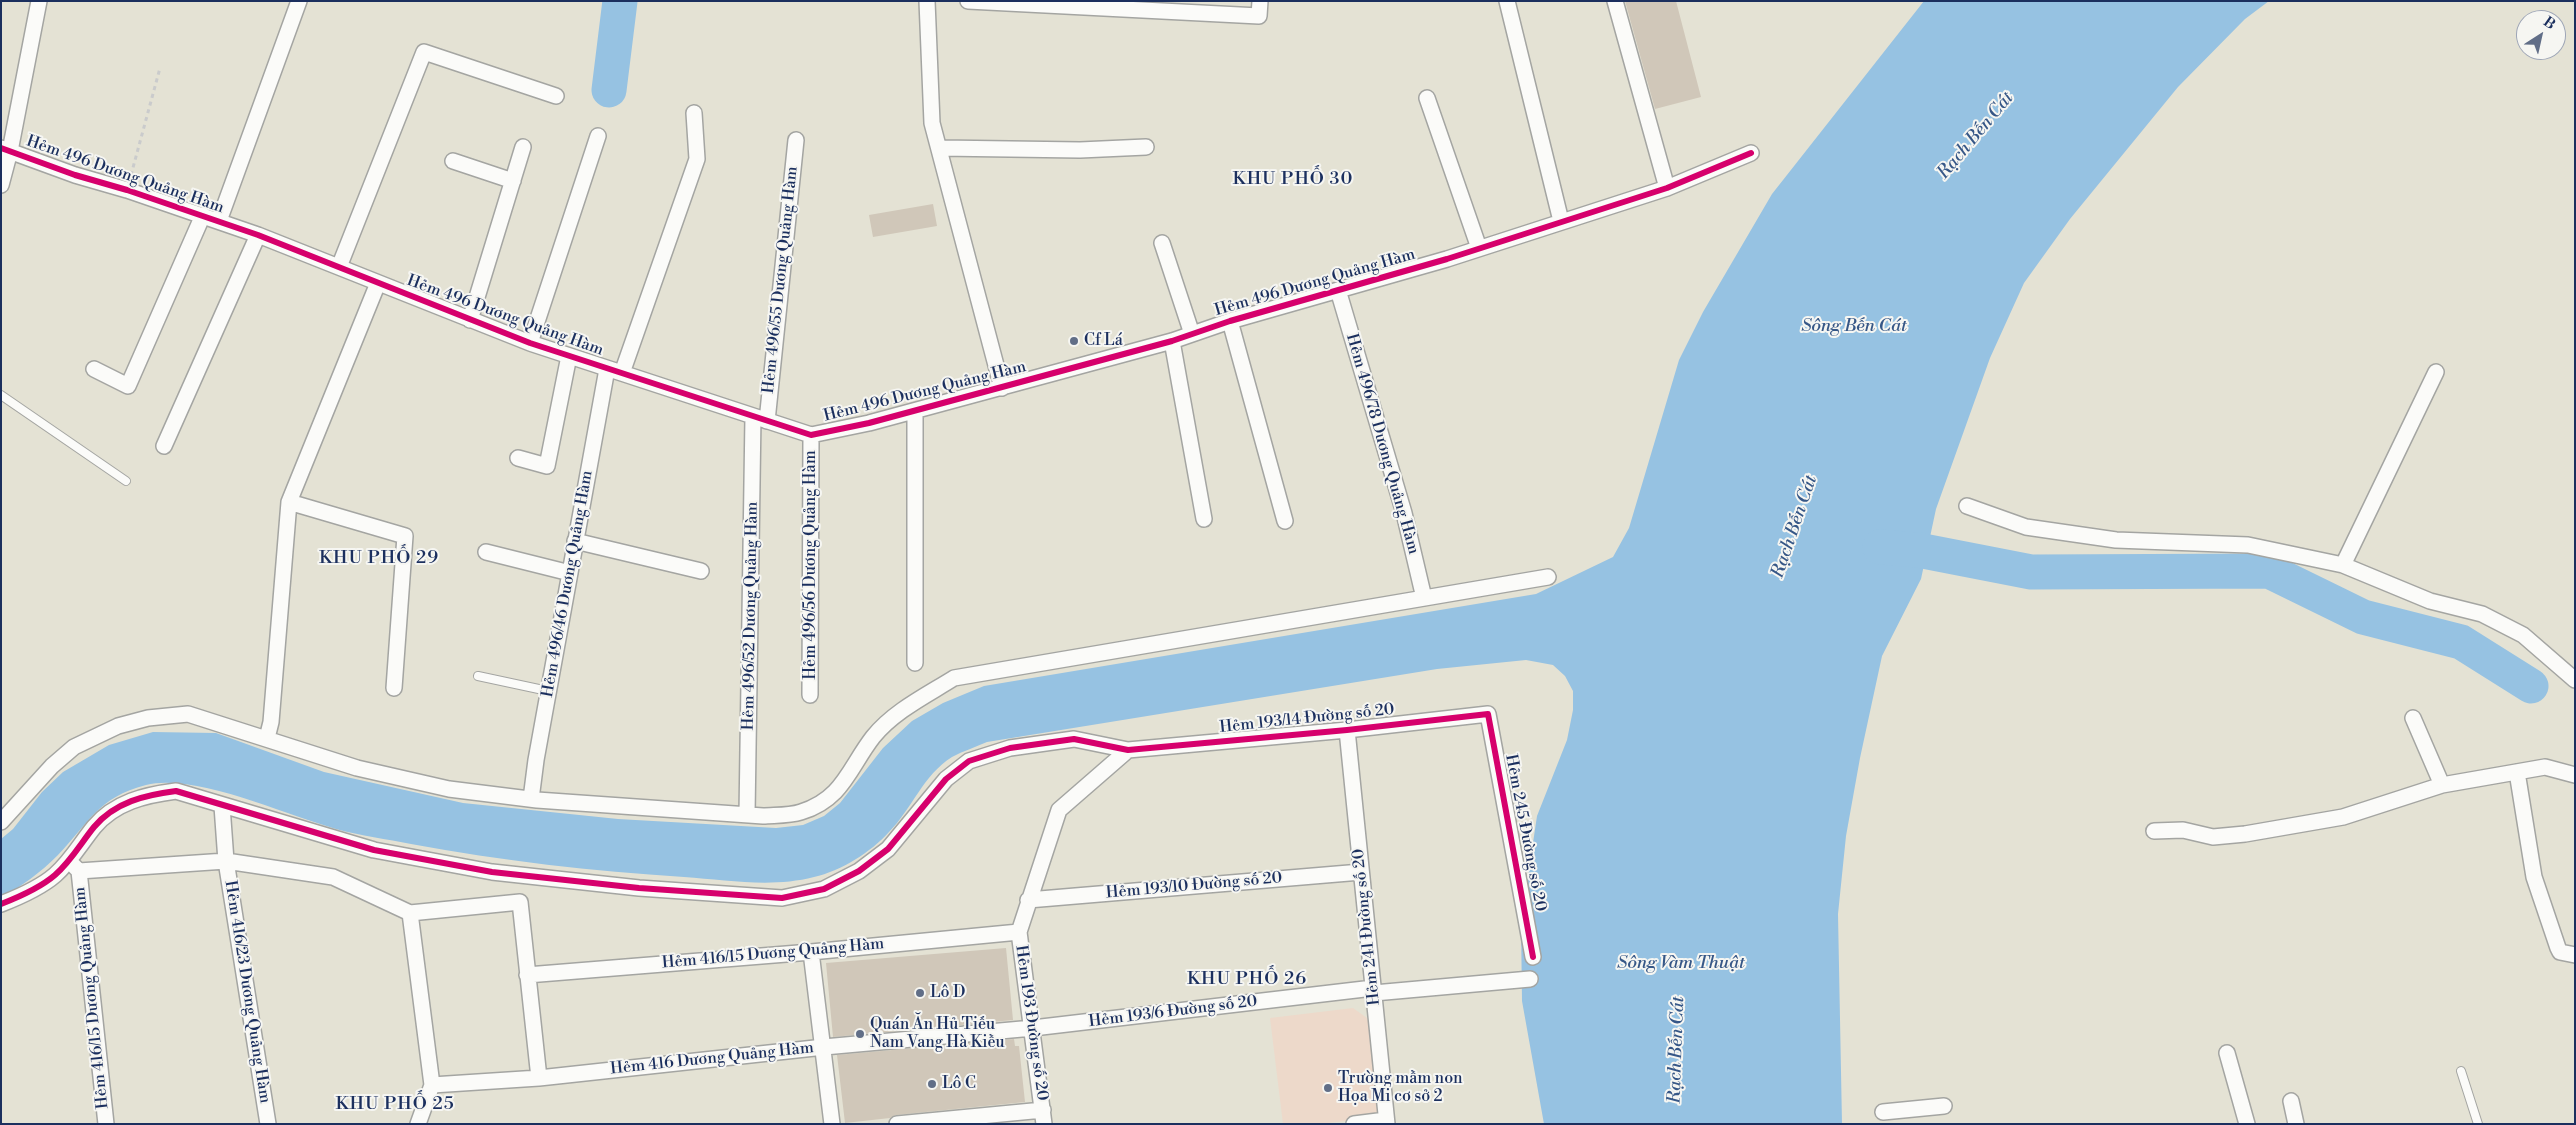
<!DOCTYPE html>
<html>
<head>
<meta charset="utf-8">
<style>
	body { margin:0 }
	#map { position:relative; width:2576px; height:1125px; overflow:hidden; background:#e4e2d4; font-family:"Libre Bodoni",serif }
	canvas { display:block }
	.frame { position:absolute; inset:0; border:2px solid #1b2f5e; pointer-events:none }
	.north { position:absolute; left:2516px; top:10px; width:50px; height:50px; box-sizing:border-box; background:#f6f6f2; border:1px solid #9ea6b7; border-radius:50%; rotate:35deg; font-size:14px; font-weight:700; line-height:20px; text-align:center; color:#1b2f5e }
	.north::after { content:''; display:block; margin:auto; width:18px; height:22px; background:#616e87; clip-path:polygon(50% 0,100% 100%,50% 72%,0 100%) }
</style>
</head>
<body>
<div id="map">
<canvas width="2576" height="1125"></canvas>
<div class="frame"></div>
<div class="north">B</div>
</div>
<script>
const g = document.querySelector('canvas').getContext('2d');
g.lineJoin = 'round';
function fill(path, color) {
  g.fillStyle = color;
  g.fill(path, 'evenodd');
}
function strokePath(path, color, width, dash) {
  g.strokeStyle = color;
  g.lineWidth = width;
  g.lineCap = dash ? 'butt' : 'round';
  g.setLineDash(dash || []);
  g.stroke(path);
}
function write(font, color, halo, rows, align = 'center') {
  g.font = font + ' "Libre Bodoni",serif';
  g.lineWidth = 4;
  g.setLineDash([]);
  g.textBaseline = 'middle';
  g.strokeStyle = halo;
  g.fillStyle = color;
  for (const [text, x, y, turn = 0] of rows) {
    g.save();
    g.translate(x, y);
    g.rotate((+turn || 0) * Math.PI / 180);
    g.textAlign = isNaN(turn) ? turn : align;
    if (halo) g.strokeText(text, 0, 0);
    g.fillText(text, 0, 0);
    g.restore();
  }
}
const built = new Path2D(`
	M1353 1008 1367 1018 1372 1034 1382 1117 1319 1124H1283L1270 1018Z`);
const water = new Path2D(`
	M1924 1H2269L2245 19 2178 87 2070 219 2024 283 1990 358 1936 509 1921 579 1882 656 1860 758 1846 836 1838 914 1842 1124H1544L1522 1001 1521 923 1537 816 1567 740 1573 710V691L1565 676 1553 665 1526 660 1437 669 987 742C976 747 963 751 952 757 923 775 912 809 889 832 871 852 841 871 814 877 772 888 727 880 684 877 592 871 502 861 411 844 387 839 361 836 336 829 285 815 196 773 146 785 98 797 88 824 58 855 40 873 22 886 1 898V839L13 829 42 792 63 772 109 745 153 732 216 733 324 772 463 803 618 819 776 828 803 825 824 816 840 803 883 748 912 721 943 703 984 686 1536 594 1613 557 1629 528 1679 360 1703 312 1772 194Z`);
const river = new Path2D(`
	M609 90 620 1
	M1880 547 1918 550 2031 572 2269 571 2363 617 2461 642 2531 686`);
const building = new Path2D(`
	M1625 1H1676L1701 97 1655 109Z
	M933 204 937 226 873 237 869 215Z
	M1006 948 1013 1020 833 1037 826 963Z
	M1014 1039 1015 1046H1019L1025 1102 896 1115 890 1118 845 1123 837 1055Z`);
const path = new Path2D(`
	M131 175 160 68`);
const service = new Path2D(`
	M1 395 126 481
	M478 676 548 691
	M2461 1071 2478 1124`);
const minor = new Path2D(`
	M927 1 932 123 1002 388
	M968 1 1259 16 1260 1
	M1507 1 1561 221
	M1615 1 1667 188
	M1427 98 1479 248
	M1 148 75 175 127 190 258 235 530 343 811 435 869 423 1172 341 1230 321 1447 259 1667 188 1751 153
	M940 148 1080 150 1146 147
	M453 161 513 181
	M1 185 10 151 39 1
	M219 221 299 1
	M1162 243 1192 334
	M339 267 424 52 556 96
	M1338 290 1404 513 1424 598
	M470 320 523 147
	M1230 321 1285 521
	M1172 341 1204 519
	M530 343 598 136
	M94 369 128 386 203 215
	M622 373 697 159 694 113
	M915 411V663
	M767 421 796 140
	M164 446 258 235
	M518 458 547 466 569 356
	M289 502 405 536 394 688
	M1967 506 2026 527 2116 540 2248 545 2343 565 2430 601 2482 614 2523 635 2575 680
	M575 541 701 571
	M486 552 570 573
	M2343 565 2436 372
	M810 695 811 435
	M2413 718 2442 785
	M1347 730 1387 1124
	M267 738 271 722 289 502 378 283
	M2517 772 2534 877 2558 948 2560 952 2575 955
	M531 799 536 760 607 369
	M222 806 226 861 268 1124
	M747 815 753 416
	M1 822 52 766 74 747 118 726 148 718 188 714 357 768 449 789 537 800 763 816C775 815 789 816 801 812 843 799 849 768 873 737 894 711 927 695 954 678L1548 577
	M2154 831 2183 830 2213 837 2245 834 2343 817 2442 785 2545 767 2575 775
	M72 864 79 871 106 1124
	M79 871 226 861 333 877 410 913 520 902 539 1078
	M1028 900 1361 872
	M1 904C19 897 40 888 55 875 71 861 81 843 94 827 115 802 145 795 176 791L374 850 492 872 639 888 782 898 824 889 859 871 888 849 946 779 969 761 1010 748 1074 739 1128 750 1347 730 1488 714 1533 957
	M410 913 432 1085
	M811 952 832 1124
	M527 975 811 952 1019 932
	M1374 993 1530 979
	M2227 1053 2247 1124
	M2291 1101 2296 1124
	M1883 1112 1944 1106
	M418 1124 432 1085 539 1078 824 1047 1033 1028 1373 988
	M897 1124 1043 1110
	M1044 1124 1019 932 1059 810 1128 750
	M1354 1124 1386 1120`);
const cycleway = new Path2D(`
	M1 148 75 175 127 190 258 235 530 343 811 435 869 423 1172 341 1230 321 1447 259 1667 188 1751 153
	M1 904C19 897 40 888 55 875 71 861 81 843 94 827 115 802 145 795 176 791L374 850 492 872 639 888 782 898 824 889 859 871 888 849 946 779 969 761 1010 748 1074 739 1128 750 1347 730 1488 714 1533 957`);
const markers = [
	[1074,341,5,"#616e87"],
	[920,993,5,"#616e87"],
	[860,1034,5,"#616e87"],
	[932,1084,5,"#616e87"],
	[1328,1088,5,"#616e87"]
];
const streetNames = [
	["Hẻm 496 Dương Quảng Hàm",125,175,19],
	["Hẻm 496/55 Dương Quảng Hàm",781,280,-84],
	["Hẻm 496 Dương Quảng Hàm",1315,283,-16],
	["Hẻm 496 Dương Quảng Hàm",505,316,20],
	["Hẻm 496 Dương Quảng Hàm",925,392,-14],
	["Hẻm 496/78 Dương Quảng Hàm",1382,444,74],
	["Hẻm 496/56 Dương Quảng Hàm",811,565,-90],
	["Hẻm 496/46 Dương Quảng Hàm",568,584,-80],
	["Hẻm 496/52 Dương Quảng Hàm",751,616,-89],
	["Hẻm 193/14 Đường số 20",1307,719,-6],
	["Hẻm 245 Đường số 20",1525,833,79],
	["Hẻm 193/10 Đường số 20",1194,886,-5],
	["Hẻm 241 Đường số 20",1367,927,-96],
	["Hẻm 416/15 Dương Quảng Hàm",773,954,-5],
	["Hẻm 416/23 Dương Quảng Hàm",247,992,81],
	["Hẻm 416/15 Dương Quảng Hàm",92,998,-96],
	["Hẻm 193/6 Đường số 20",1173,1012,-7],
	["Hẻm 193 Đường số 20",1031,1023,82],
	["Hẻm 416 Dương Quảng Hàm",712,1059,-6]
];
const poiNames = [
	["Cf Lá",1084,341],
	["Lô D",930,993],
	["Quán Ăn Hủ Tiếu",870,1025],
	["Nam Vang Hà Kiều",870,1043],
	["Trường mầm non",1338,1079],
	["Họa Mi cơ sở 2",1338,1097],
	["Lô C",942,1084]
];
const waterNames = [
	["Rạch Bến Cát",1976,136,-50],
	["Sông Bến Cát",1854,327],
	["Rạch Bến Cát",1795,527,-71],
	["Sông Vàm Thuật",1681,964],
	["Rạch Bến Cát",1677,1050,-88]
];
const neighbourhoodNames = [
	["KHU PHỐ 30",1293,180],
	["KHU PHỐ 29",379,559],
	["KHU PHỐ 26",1247,980],
	["KHU PHỐ 25",395,1105]
];
fill(built, '#edd9ca');
fill(water, '#96c2e2');
strokePath(river, '#96c2e2', 35);
fill(building, '#d0c7b9');
strokePath(service, '#a4a5a2', 10);
strokePath(minor, '#a4a5a2', 18);
strokePath(path, '#cacbcc', 3, [4, 4]);
strokePath(service, '#fbfbf9', 8);
strokePath(minor, '#fbfbf9', 15);
strokePath(cycleway, '#d6006c', 6);
for (const [x, y, r, color] of markers) {
  const dot = new Path2D();
  dot.arc(x, y, r, 0, 2 * Math.PI);
  g.fillStyle = color;
  g.fill(dot);
  strokePath(dot, '#f6f6f2', 2);
}
write('16px', '#1b2f5e', '#f6f6f2', streetNames);
write('16px', '#1b2f5e', '#f6f6f2', poiNames, 'left');
write('italic 18px', '#365787', '#f6f6f2', waterNames);
g.letterSpacing = '1px';
write('18px', '#1b2f5e', '#f6f6f2', neighbourhoodNames);
g.letterSpacing = '0px';
</script>
</body>
</html>
